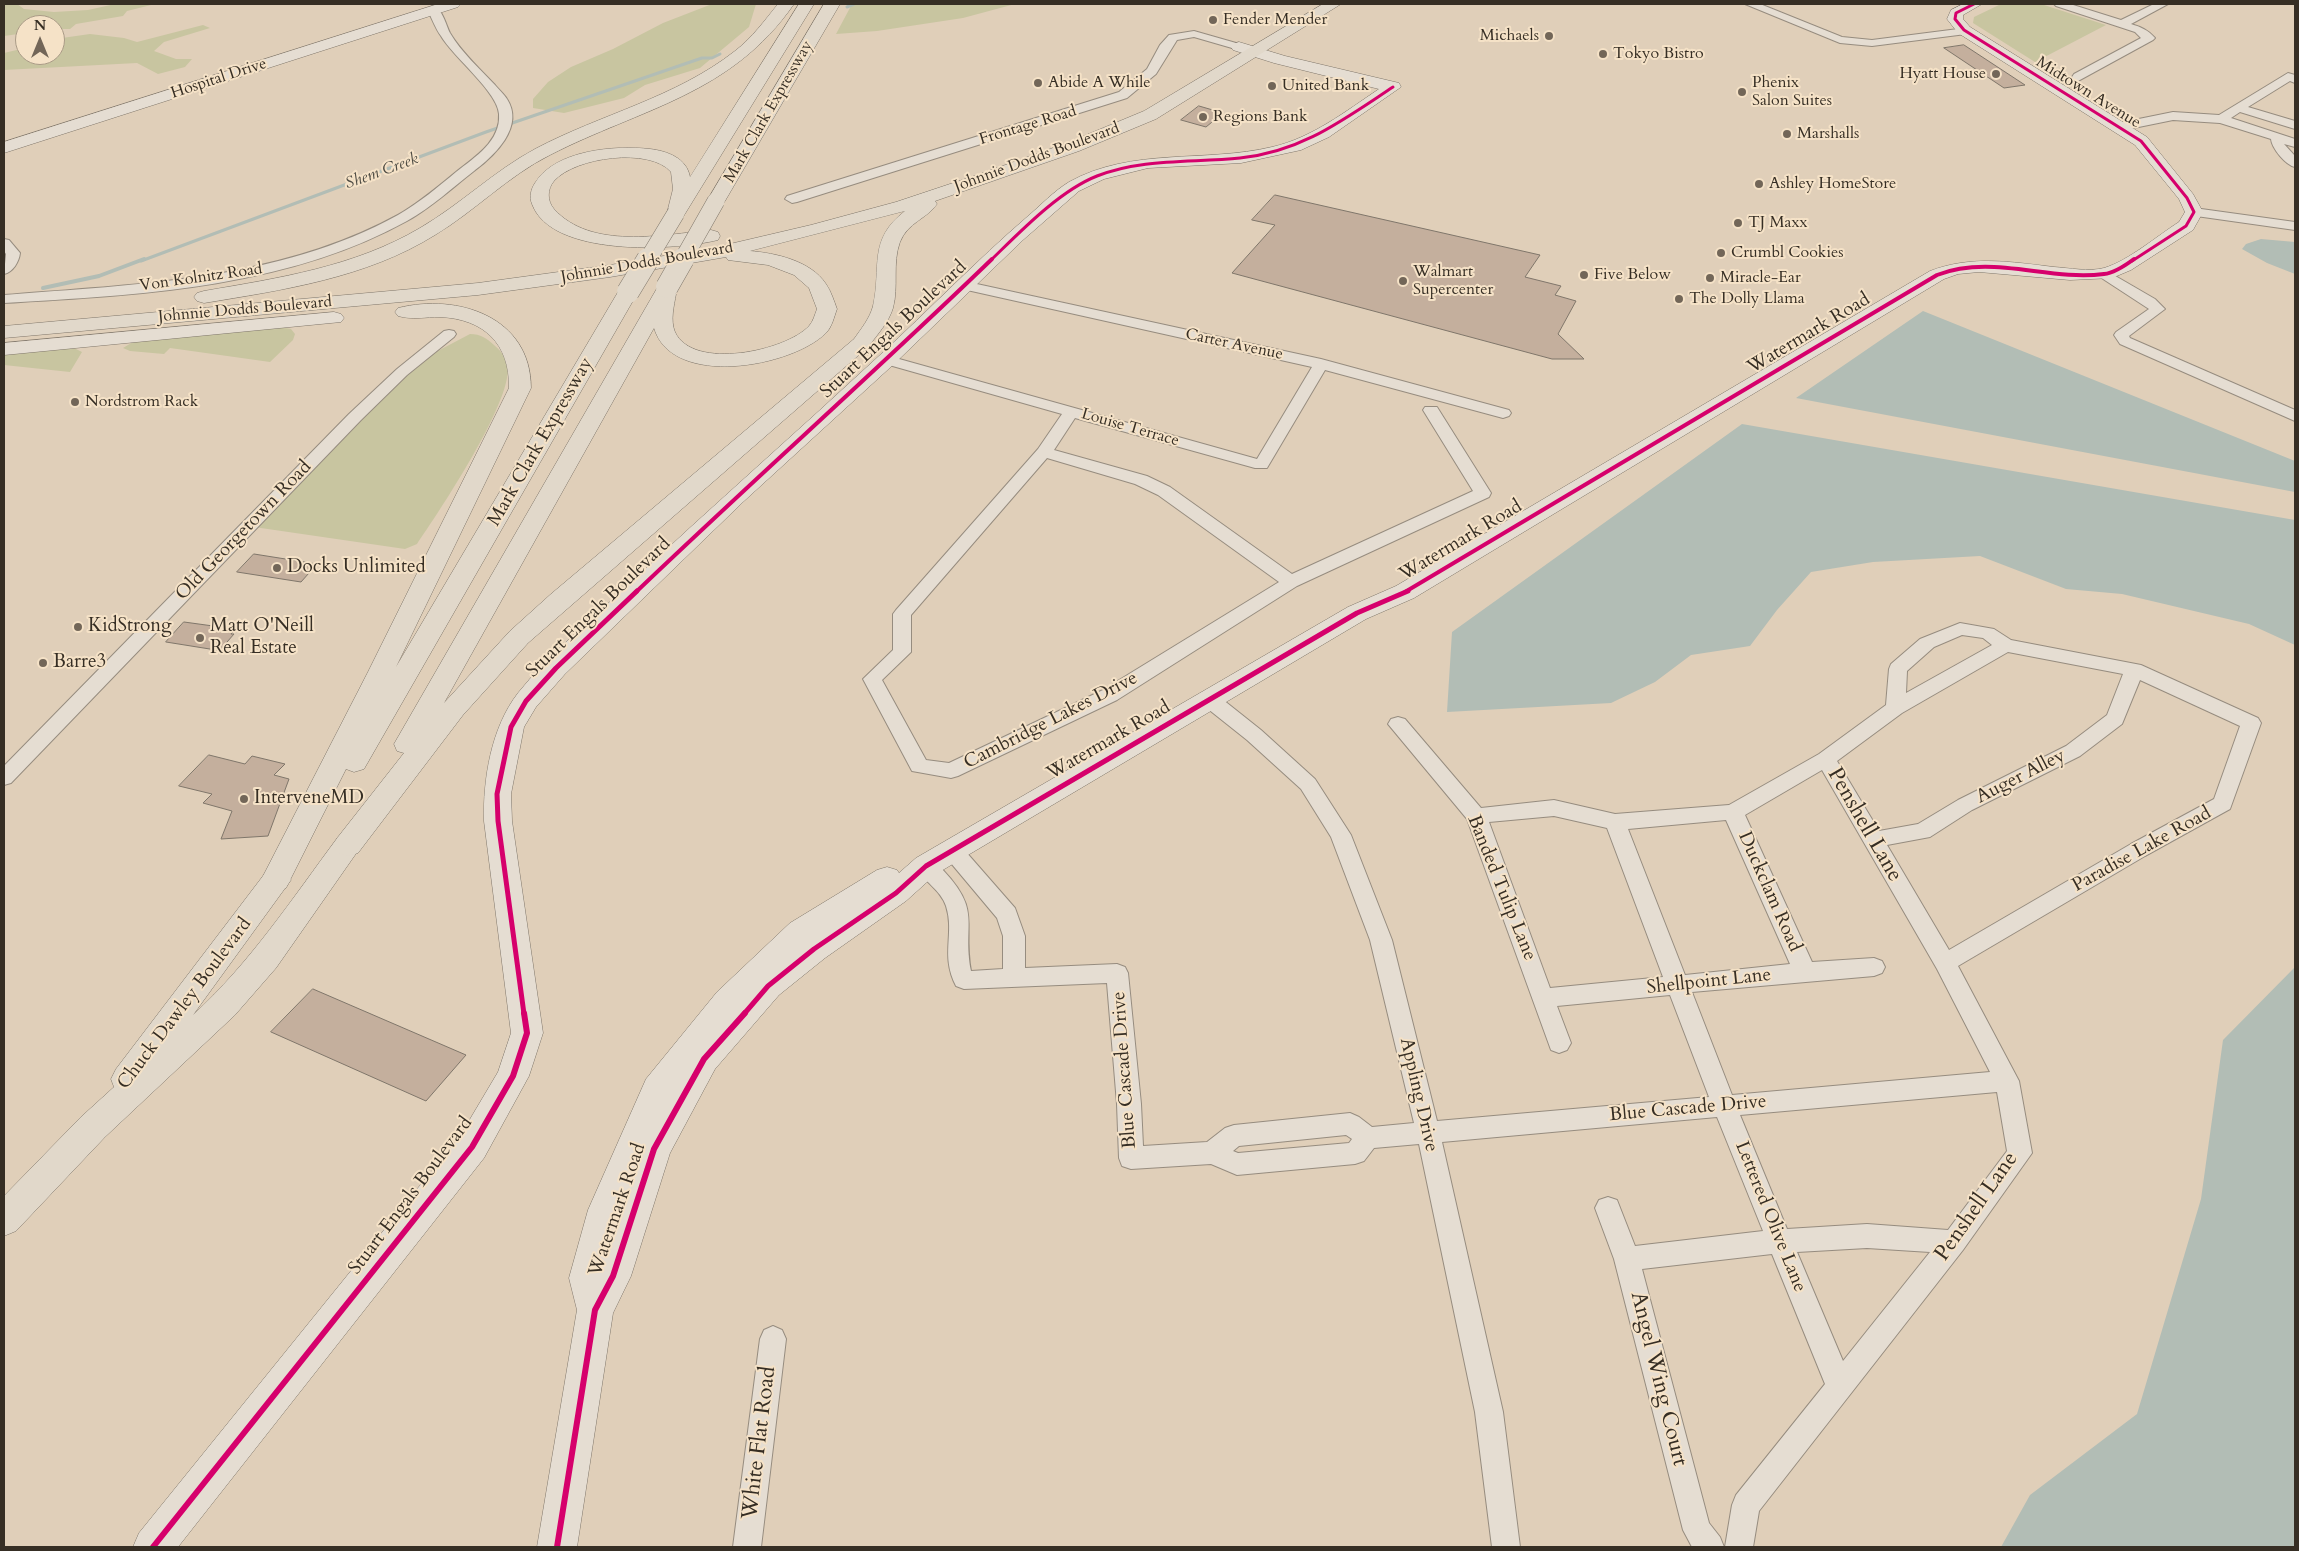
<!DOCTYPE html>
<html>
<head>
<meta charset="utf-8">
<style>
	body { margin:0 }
	#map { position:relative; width:2299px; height:1551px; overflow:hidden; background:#e0cfb9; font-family:Cardo,serif }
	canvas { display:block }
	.frame { position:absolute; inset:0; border:5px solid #362e24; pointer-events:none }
	.north { position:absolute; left:15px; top:15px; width:50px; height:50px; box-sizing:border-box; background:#f5e2c7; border:1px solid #a99a86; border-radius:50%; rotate:0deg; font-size:14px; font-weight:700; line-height:20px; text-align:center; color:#362e24 }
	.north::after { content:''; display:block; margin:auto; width:18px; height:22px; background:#726658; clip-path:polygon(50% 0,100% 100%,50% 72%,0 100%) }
</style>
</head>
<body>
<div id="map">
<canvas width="2299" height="1551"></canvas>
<div class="frame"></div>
<div class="north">N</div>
</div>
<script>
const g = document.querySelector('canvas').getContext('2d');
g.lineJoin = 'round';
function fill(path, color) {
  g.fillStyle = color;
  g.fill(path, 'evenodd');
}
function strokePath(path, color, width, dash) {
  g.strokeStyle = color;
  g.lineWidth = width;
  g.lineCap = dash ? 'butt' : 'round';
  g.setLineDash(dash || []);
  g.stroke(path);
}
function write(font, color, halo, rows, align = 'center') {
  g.font = font + ' Cardo,serif';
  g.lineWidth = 4;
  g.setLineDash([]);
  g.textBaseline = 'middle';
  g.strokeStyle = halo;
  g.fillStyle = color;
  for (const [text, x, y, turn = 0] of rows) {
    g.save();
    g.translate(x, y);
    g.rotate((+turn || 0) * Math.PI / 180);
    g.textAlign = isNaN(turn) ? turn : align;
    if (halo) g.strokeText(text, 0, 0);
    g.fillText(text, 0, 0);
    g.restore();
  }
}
const green = new Path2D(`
	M4 4H17L24 9 54 12 88 10 115 4H155L127 11 123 16 76 24 70 29H55V25H25V33L4 36Z
	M712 4H756L749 27 700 68 645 85 624 98 564 113 533 108V99L548 82 571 67 613 49 663 23Z
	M852 4H1015L963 18 877 31 836 34Z
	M2001 4H2041L2106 25 2035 62 1973 23 1974 17Z
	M203 25 210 28 164 42 154 51 176 59H192L185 67 158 74 137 63 4 70V53L25 48V55H55V39L90 34 124 38 137 42Z
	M280 327 291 329 295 334 293 340 270 362 170 348 164 354 130 351 123 348 133 342Z
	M470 334C481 334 486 338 494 345 499 349 505 356 507 362 518 394 437 515 417 544L405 549 254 527 412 370 432 354Z
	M74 348 82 352 70 372 4 365V354Z`);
const water = new Path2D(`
	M2261 239 2295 242V274L2267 263 2242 249 2246 244Z
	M1923 311 2295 461V492L1796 398Z
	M1742 424 2295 520V645L2249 624 2122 594 2066 589 1980 556 1873 562 1811 572 1777 610 1750 646 1691 655 1655 682 1611 703 1447 712 1452 632Z
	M2295 967V1547H2001L2030 1495 2137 1414 2201 1199 2223 1040Z`);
const streamFar1 = new Path2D(`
	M847 7 854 4
	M141 261 486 132 702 58H712L720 54`);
const stream = new Path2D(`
	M43 288 99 276 144 259`);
const building = new Path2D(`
	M1964 45 2025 85 2004 88 1944 48Z
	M1199 106 1223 113 1206 127 1181 120Z
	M1275 195 1540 255 1525 277 1561 286 1555 295 1576 301 1558 334 1584 359H1552L1232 273 1275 225 1252 220Z
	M254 554 317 564 301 582 237 572Z
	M184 622 235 629 231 634H234L221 649 216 650 166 642Z
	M209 755 245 764 252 756 285 764 274 775 289 779 268 836 221 839 232 811 203 803 212 794 179 786Z
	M313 989 466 1055 426 1101 271 1032Z`);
const street = new Path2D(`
	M1745 4H1760L1842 37 1872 40 1966 28 1972 31 1966 34 1872 46 1840 43Z
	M2054 4H2070L2121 20 2154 4H2168L2131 24C2141 27 2148 30 2155 38L2153 40 2078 81 2074 80 2072 77 2074 74 2141 38 2135 32 2056 6Z
	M433 6C442 8 446 25 450 33 461 52 480 69 495 85 499 90 504 94 507 99 525 127 494 156 474 171 452 188 432 207 407 221 286 288 140 295 4 303V295C138 284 278 281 398 215 419 203 438 187 456 172 475 157 501 141 499 114 498 92 453 57 441 36 435 28 432 18 427 9Z
	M1194 31 1243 45 1245 47 1239 50 1194 37 1177 40 1156 74 1127 98 797 202 792 203 785 199 787 196 1119 92 1147 69 1160 45 1169 35Z
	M2288 73 2295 75V83L2290 81 2248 107 2295 121V129L2240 112 2231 118 2295 139V147L2284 144 2295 156V167C2286 165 2272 149 2271 139L2220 123 2173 120 2119 131 2113 127 2119 123 2173 112 2219 115Z
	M2194 208 2295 222V230L2189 215 2187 212Z
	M4 239 9 240 20 253C19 262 13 272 4 274L6 254 4 251Z
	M2105 270 2155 299 2165 309 2129 336 2130 338 2295 410V421L2120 344 2114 335 2116 332 2149 309 2100 277 2098 274Z
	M963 281 1321 359 1509 410 1511 413 1509 416 1503 418 1325 370 1267 468H1255L1075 418 1054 450 1147 476 1170 487 1292 574 1473 491 1423 410 1425 407H1437L1491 493 1489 497 1297 586 1117 700 958 776 951 778 912 771 863 679 893 650V614L896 610 1038 449 1062 414 882 363 879 360 882 357H892L1257 459 1312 367 958 288 956 285ZM1047 458 1135 484 1158 495 1279 582 1103 690 949 763 926 760 882 680 911 652V615Z
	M449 330 454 331 456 334 454 337 407 375 361 420 11 783 4 785V766L349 414 397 369 444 331Z
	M1960 623 1994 629 2011 640 2141 665 2258 718 2261 723 2230 809 2145 856 1958 966 2019 1081 2032 1153 1963 1250 1759 1511 1753 1547H1725L1732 1505 1736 1495 1825 1384 1772 1254 1642 1269 1709 1523 1720 1537 1724 1547H1692L1683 1530 1614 1259 1595 1208 1599 1200 1608 1197 1617 1200 1635 1246 1763 1231 1717 1117 1442 1142 1503 1412 1520 1547H1492L1475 1412 1419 1144 1374 1148 1364 1161 1355 1164 1237 1175 1211 1164 1131 1169 1122 1166 1119 1158 1117 1104 1107 983 964 989 956 986C940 955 955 934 946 906 941 890 923 881 915 866L919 860C930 857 934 861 942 869 983 912 962 922 971 971L1003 969V936L997 918 945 856 942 850 945 844 952 842 959 844 1015 908 1025 936V968L1117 964 1125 967 1128 973 1141 1104 1143 1146 1207 1142 1225 1128 1234 1125 1350 1113 1359 1117 1372 1127 1414 1123 1370 940 1331 837 1301 789 1247 740 1203 705 1200 700 1203 695 1210 693 1217 695 1261 730 1315 779 1351 835 1392 940 1437 1121 1709 1097 1670 995 1557 1006 1571 1043 1567 1050 1559 1053 1551 1050 1467 819 1388 724 1391 719 1398 717 1405 719 1481 808 1554 800 1615 814 1729 805 1819 754 1886 705 1889 669 1891 664 1920 639ZM1962 635 1983 638 1992 645 1906 693 1907 671 1934 647ZM2008 652 2123 674 2107 715 2066 746 1958 800 1918 824 1879 831 1837 761 1902 713ZM2140 680 2240 726 2214 799 2131 844 1949 950 1887 845 1930 837 1972 810 2080 756 2122 724ZM1822 770 1937 969 1990 1072 1732 1095 1692 992 1874 976 1882 973 1885 967 1882 961 1874 958 1812 962 1745 815ZM1554 816 1607 828 1663 977 1550 988 1489 822ZM1726 820 1790 964 1685 975 1628 829ZM1997 1092 2007 1151 1948 1230 1867 1224 1787 1229 1740 1115ZM1346 1135 1352 1139 1349 1143 1238 1153 1233 1151 1239 1146ZM1867 1248 1930 1252 1843 1361 1797 1252Z
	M773 1326 782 1330 786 1339 761 1547H733L760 1339 764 1330Z`);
const secondary = new Path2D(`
	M438 4H461L458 7 4 153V142Z
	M1963 4H1982L1963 15V19L1970 27 2147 137 2193 194 2203 212 2193 230 2131 270 2112 278 2070 280 1979 272 1958 274 1944 279 1414 598 1366 619 936 874 906 901 825 958 779 995 715 1069 670 1153 631 1276 613 1313 577 1547H537L577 1310 569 1278 588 1210 646 1079 717 992 790 923 877 870 887 867 897 870 899 873 916 858 1348 607 1396 586 1930 271C1972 255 2011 262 2054 267 2069 268 2089 272 2104 268 2128 261 2157 236 2179 222L2185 212 2179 199 2135 145 1958 33 1947 19 1951 10Z
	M1239 42 1285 56 1399 83 1401 87 1329 137 1301 150 1241 163 1148 168 1104 179 1079 191 1023 240 894 364 743 502 565 674 536 707 524 727 511 794 512 821 543 1033 529 1076 484 1158 178 1547H133L139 1533 460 1136 498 1072 511 1033 484 821C483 779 491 728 518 693 549 654 590 621 627 586 710 508 796 433 880 355 929 310 976 261 1027 217 1040 206 1054 191 1069 182 1132 147 1205 163 1272 147 1312 138 1346 111 1379 89L1274 63 1233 50 1231 47 1233 44Z
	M334 312 341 314 344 318 341 322 4 355V343Z`);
const primary = new Path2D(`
	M348 834 358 837 362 845 276 968 235 1015 105 1137 16 1231 4 1236V1196L81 1117 114 1087 111 1079 116 1069 266 872 276 869 286 872 291 880 193 1015C250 963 292 899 338 837Z`);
const highway = new Path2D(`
	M778 4H794C731 95 642 108 550 155 508 176 475 211 435 235 366 278 283 290 204 303L197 301 194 297 197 293 204 291C279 278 354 267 420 228 461 204 494 171 535 149 601 114 675 98 735 51 752 38 765 20 778 4Z
	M799 4H814L683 217 676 219 669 217 667 213 673 189 671 172C650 147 575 157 554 181 547 189 547 201 554 209 591 250 662 235 711 230L718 232 720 236 718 240C674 251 551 257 532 204 529 197 531 189 535 183 555 150 615 145 650 149 667 151 687 158 690 177Z
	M824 4H840L725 201 722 205 716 206 710 205 707 201Z
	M1323 4H1341L1156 119 1079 151 935 201 937 204C927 219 908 222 900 242 892 264 899 286 893 308 889 322 877 335 868 347L528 643 463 715 358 853 348 856 338 853 334 845 338 837 404 753 397 751 394 744 660 283 667 281 674 283 677 287 674 292 676 294C674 306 670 320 675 332 693 371 786 351 809 326 813 322 815 314 817 309L809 288 794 275 768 265 728 260 726 257 610 277 478 295 4 338V326L478 283 610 265 717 247 811 225 896 202 980 174 1067 143 1144 111ZM905 211C867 240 882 267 873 306 870 318 861 329 854 339L551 594 510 631 444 703 654 328C672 389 792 367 826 333 832 327 834 317 837 309 834 301 831 291 826 284 811 261 776 253 750 251Z
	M628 286 635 288 638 292 364 769 354 772 346 769 286 888 276 891 266 888 261 880 368 672 509 388C510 344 484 319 440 317 426 317 412 320 398 316L395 312 398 308C458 293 531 317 531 388L396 667 618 292 621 288Z`);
const highwayBridgeFar1 = new Path2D(`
	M647 261 676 213
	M682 261 716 201`);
const highwayBridge = new Path2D(`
	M667 287 683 259
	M628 292 648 259`);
const cyclewayFar3 = new Path2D(`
	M1974 4 1956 13 1955 19 1964 30 2141 141 2187 198 2194 212 2186 226 2132 261
	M990 261C1020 232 1059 191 1097 176 1142 158 1192 163 1240 158 1301 152 1343 120 1393 87`);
const cyclewayFar2 = new Path2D(`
	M636 592C753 480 875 372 992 259
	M1405 592 1937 275C1992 254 2047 281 2104 274 2114 273 2126 265 2134 259`);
const cyclewayFar1 = new Path2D(`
	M524 1014 498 821 497 794 511 727 526 701 556 668 637 591
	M744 1014 768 986 814 949 896 893 926 866 1357 613 1408 591`);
const cycleway = new Path2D(`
	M153 1547 472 1147 513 1076 527 1033 524 1013
	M557 1547 595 1310 613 1276 654 1149 704 1059 745 1013`);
const markers = [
	[1213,20,5,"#726658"],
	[1549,36,5,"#726658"],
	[1603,54,5,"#726658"],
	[1996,74,5,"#726658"],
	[1038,83,5,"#726658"],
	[1272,86,5,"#726658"],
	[1742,92,5,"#726658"],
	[1203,117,5,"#726658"],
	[1787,134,5,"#726658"],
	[1759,184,5,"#726658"],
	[1738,223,5,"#726658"],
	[1721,253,5,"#726658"],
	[1584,275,5,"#726658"],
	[1710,278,5,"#726658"],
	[1403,281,5,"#726658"],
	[1679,299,5,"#726658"],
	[75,402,5,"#726658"],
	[277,568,5,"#726658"],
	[78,627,5,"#726658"],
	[200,638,5,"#726658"],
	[43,663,5,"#726658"],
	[244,799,5,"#726658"]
];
const farPoinames = [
	["Fender Mender",1223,20],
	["Michaels",1539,36,"right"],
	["Tokyo Bistro",1613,54],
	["Hyatt House",1986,74,"right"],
	["Abide A While",1048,83],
	["Phenix",1752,83],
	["Salon Suites",1752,101],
	["United Bank",1282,86],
	["Regions Bank",1213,117],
	["Marshalls",1797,134],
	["Ashley HomeStore",1769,184],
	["TJ Maxx",1748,223],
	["Crumbl Cookies",1731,253],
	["Walmart",1413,272],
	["Supercenter",1413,290],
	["Five Below",1594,275],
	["Miracle-Ear",1720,278],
	["The Dolly Llama",1689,299],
	["Nordstrom Rack",85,402]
];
const farStreetnames = [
	["Hospital Drive",219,79,-18],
	["Midtown Avenue",2088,93,32],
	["Mark Clark Expressway",769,112,-60],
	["Frontage Road",1028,126,-17],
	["Johnnie Dodds Boulevard",1037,158,-20],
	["Johnnie Dodds Boulevard",647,263,-10],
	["Von Kolnitz Road",201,278,-8],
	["Johnnie Dodds Boulevard",245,310,-5],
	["Carter Avenue",1234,345,12],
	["Louise Terrace",1130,428,16]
];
const farWaternames = [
	["Shem Creek",382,172,-20]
];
const streetNames = [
	["Stuart Engals Boulevard",894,330,-43],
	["Watermark Road",1809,334,-31],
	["Mark Clark Expressway",541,442,-60],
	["Old Georgetown Road",244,531,-46],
	["Watermark Road",1461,541,-31],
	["Stuart Engals Boulevard",599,608,-44],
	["Cambridge Lakes Drive",1051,721,-27],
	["Watermark Road",1109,741,-30],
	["Auger Alley",2021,777,-27],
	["Paradise Lake Road",2142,850,-29],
	["Banded Tulip Lane",1501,888,68],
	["Duckclam Road",1769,892,66],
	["Shellpoint Lane",1709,982,-6],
	["Chuck Dawley Boulevard",185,1004,-53],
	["Blue Cascade Drive",1125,1070,-94],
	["Appling Drive",1418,1095,77],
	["Blue Cascade Drive",1688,1109,-5],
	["Stuart Engals Boulevard",411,1196,-53],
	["Watermark Road",618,1210,-71],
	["Lettered Olive Lane",1770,1217,68]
];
const poiNames = [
	["Docks Unlimited",287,568],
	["KidStrong",88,627],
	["Matt O'Neill",210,627],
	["Real Estate",210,649],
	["Barre3",53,663],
	["InterveneMD",254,799]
];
const nearStreetnames = [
	["Penshell Lane",1864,825,60],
	["Penshell Lane",1977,1207,-55],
	["Angel Wing Court",1658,1379,76],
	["White Flat Road",760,1443,-83]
];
fill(green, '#c8c5a0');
fill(water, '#b2bdb5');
strokePath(streamFar1, '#b2bdb5', 3);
strokePath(stream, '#b2bdb5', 4);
fill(building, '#c4af9d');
strokePath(building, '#7f766a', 1);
strokePath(street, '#968c7f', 2);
strokePath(secondary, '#7f766a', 1);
strokePath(primary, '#7f766a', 1);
strokePath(highway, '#7f766a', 1);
fill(street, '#e5ddd2');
fill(secondary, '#e5ddd2');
fill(primary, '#e1d8ca');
fill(highway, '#e1d8ca');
strokePath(highwayBridgeFar1, '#7f766a', 18, []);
strokePath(highwayBridge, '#7f766a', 23, []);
strokePath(highwayBridgeFar1, '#e1d8ca', 17);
strokePath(highwayBridge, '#e1d8ca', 22);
strokePath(cyclewayFar3, '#d6006c', 3);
strokePath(cyclewayFar2, '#d6006c', 4);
strokePath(cyclewayFar1, '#d6006c', 5);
strokePath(cycleway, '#d6006c', 6);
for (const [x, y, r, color] of markers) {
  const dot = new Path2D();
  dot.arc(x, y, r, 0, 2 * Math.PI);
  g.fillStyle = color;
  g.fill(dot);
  strokePath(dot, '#f5e2c7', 2);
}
write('16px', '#362e24', '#f5e2c7', farPoinames, 'left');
write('16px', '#362e24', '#f5e2c7', farStreetnames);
write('italic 16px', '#4b4941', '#f5e2c7', farWaternames);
write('19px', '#362e24', '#f5e2c7', streetNames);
write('19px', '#362e24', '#f5e2c7', poiNames, 'left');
write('22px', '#362e24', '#f5e2c7', nearStreetnames);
</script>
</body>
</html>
